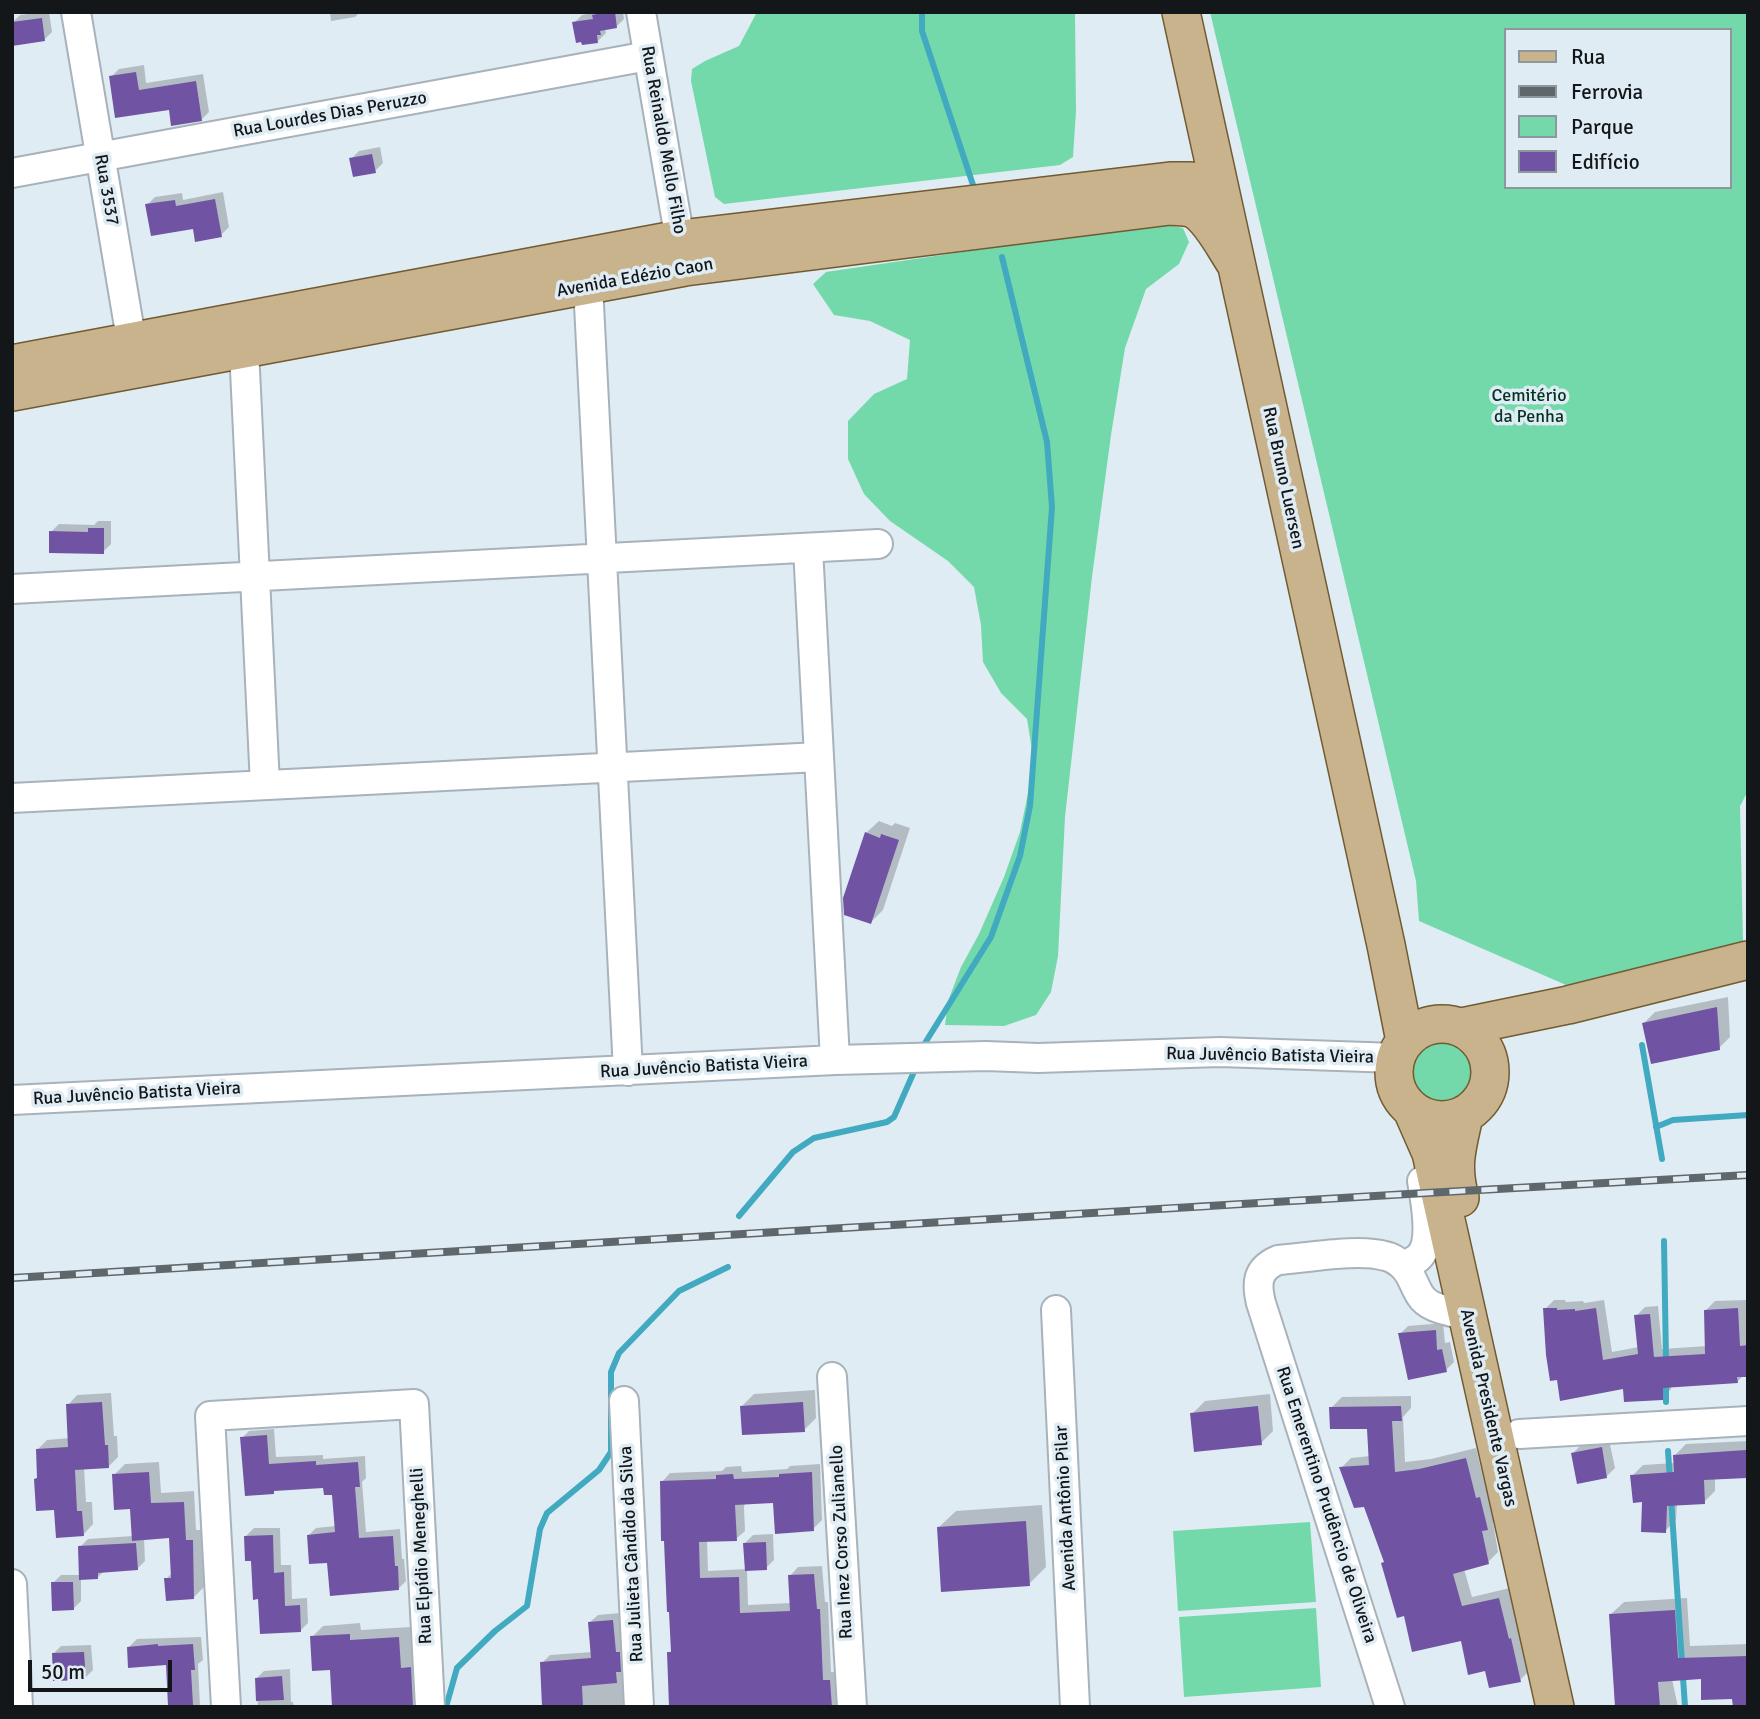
<!DOCTYPE html>
<html>
<head>
<meta charset="utf-8">
<style>
	body { margin:0 }
	#map { position:relative; width:1760px; height:1719px; overflow:hidden; background:#e0ecf4; font-family:Signika,sans-serif }
	canvas { display:block }
	.frame { position:absolute; inset:0; border:14px solid #131719; pointer-events:none }
	.legend { position:absolute; left:1504px; top:28px; width:228px; height:161px; box-sizing:border-box; background:#e0ecf4; border:2px solid #8e979c; margin:0; padding:9px 12px; list-style:none; font-size:21px; color:#131719 }
	.legend li { display:flex; align-items:center; gap:14px; height:35px }
	.legend b { width:35px; border:2px solid #8e979c }
	.scale { position:absolute; left:28px; top:1660px; width:144px; height:32px; box-sizing:border-box; border:4px solid #131719; border-top:0; padding-left:9px; font-size:21px; line-height:24px; white-space:nowrap; color:#131719; -webkit-text-stroke:5px #e0ecf4; paint-order:stroke }
</style>
</head>
<body>
<div id="map">
<canvas width="1760" height="1719"></canvas>
<div class="frame"></div>
<ul class="legend">
<li><b style="height:9px;background:#c8b38c"></b>Rua</li>
<li><b style="height:9px;background:#60676b"></b>Ferrovia</li>
<li><b style="height:19px;background:#73d9aa"></b>Parque</li>
<li><b style="height:19px;background:#7053a2"></b>Edifício</li>
</ul>
<div class="scale">50 m</div>
</div>
<script>
const g = document.querySelector('canvas').getContext('2d');
g.lineJoin = 'round';
function fill(path, color) {
  g.fillStyle = color;
  g.fill(path, 'evenodd');
}
function strokePath(path, color, width, dash) {
  g.strokeStyle = color;
  g.lineWidth = width;
  g.lineCap = dash ? 'butt' : 'round';
  g.setLineDash(dash || []);
  g.stroke(path);
}
function write(font, color, halo, rows, align = 'center') {
  g.font = font + ' Signika,sans-serif';
  g.lineWidth = 7;
  g.setLineDash([]);
  g.textBaseline = 'middle';
  g.strokeStyle = halo;
  g.fillStyle = color;
  for (const [text, x, y, turn = 0] of rows) {
    g.save();
    g.translate(x, y);
    g.rotate((+turn || 0) * Math.PI / 180);
    g.textAlign = isNaN(turn) ? turn : align;
    if (halo) g.strokeText(text, 0, 0);
    g.fillText(text, 0, 0);
    g.restore();
  }
}
const green = new Path2D(`
	M757 12H1075L1076 111 1073 157 1060 165 724 204 715 197 691 81 692 69 705 61 739 46Z
	M1210 12H1748V791L1740 806 1743 942 1566 985 1419 921 1416 881ZM1506 30H1730V187H1506Z
	M1165 224 1183 228 1189 242 1179 264 1146 289 1125 348 1111 435 1092 577 1065 817 1058 956 1051 992 1036 1015 1004 1026 945 1025 948 1001 961 967 979 934 1004 877 1020 832 1028 793 1033 756 1027 719 1001 693 983 662 981 625 974 587 948 561 890 521 864 494 848 459V421L874 394 907 379 910 340 870 321 834 315 813 284 826 272 1147 225Z
	M1412 1073a31 31 0 1 1 62 0a31 31 0 1 1-62 0Z
	M1310 1522 1316 1602 1178 1611 1173 1531Z
	M1316 1608 1321 1687 1184 1697 1179 1617Z`);
const shadow = new Path2D(`
	M43 12H49L52 32 44 40 12 23 20 15Z
	M330 12H360L355 17 331 21Z
	M597 12H623L624 19 616 27 605 29 606 33 598 41 574 23 582 15Z
	M144 65 146 83 203 74 209 112 201 120 170 108 111 77 119 69Z
	M380 147 383 163 375 171 351 159 359 151Z
	M223 192 229 227 221 235 194 227 147 205 155 197 182 193 183 200Z
	M98 521H111V544L103 552 51 532 59 524 94 525Z
	M879 821 892 826 895 823 910 828 883 910 871 922 866 833Z
	M1728 997 1730 1037 1719 1048 1644 1023 1655 1012Z
	M1554 1300H1565L1566 1302 1583 1301 1584 1303 1604 1300 1612 1352 1639 1347 1636 1316 1645 1307 1658 1306 1662 1349 1707 1346 1706 1310 1715 1301 1746 1300 1748 1375H1744L1737 1382 1671 1386V1389L1662 1398 1624 1387 1545 1309Z
	M1443 1323 1445 1343 1450 1342 1454 1362 1446 1370 1400 1334 1408 1326Z
	M815 1390 816 1418 804 1430 742 1406 754 1394Z
	M111 1393 114 1436H117L118 1457 108 1467 84 1468 86 1502H92L93 1524 84 1534 56 1508 39 1476 38 1449 47 1440 70 1438 68 1405 77 1395Z
	M1270 1394 1273 1431 1261 1443 1192 1414 1205 1401Z
	M1411 1396V1408L1403 1417 1405 1462 1431 1459 1476 1448 1486 1489 1491 1488 1497 1518 1493 1522 1498 1552 1488 1562 1464 1569 1472 1597 1510 1588 1530 1670 1520 1680 1486 1669 1462 1639 1405 1614 1365 1505 1341 1468 1351 1458 1370 1456 1368 1427 1331 1408 1342 1397Z
	M274 1429 276 1457 323 1455V1459L365 1456 366 1478 362 1482 366 1532 400 1529 402 1559H404L406 1581 399 1588 308 1536 316 1528 336 1526 334 1493 325 1487 276 1489 273 1492 242 1438 249 1431Z
	M1609 1440 1615 1468 1607 1476 1573 1453 1581 1445Z
	M1748 1441V1475L1715 1478V1491L1704 1502 1677 1503 1676 1520 1665 1531 1644 1500 1632 1476 1643 1465 1675 1463V1455L1686 1444Z
	M159 1462 161 1493 194 1491 196 1530H203L205 1586 194 1597 166 1579 173 1572 171 1536 144 1538 145 1561 137 1569 105 1570 98 1577 81 1578V1601L73 1609 53 1583 61 1575H81L80 1547 88 1539 133 1536 132 1507 114 1475 125 1464Z
	M820 1464 822 1520 813 1529 774 1501 745 1503 744 1507 745 1531 736 1539 707 1540 708 1571 746 1569 745 1543 753 1535 773 1534 774 1560 766 1568 747 1569 748 1605 791 1603 790 1576 798 1567 822 1566 825 1602H828L831 1672H838L841 1707H670L669 1653 672 1650 662 1482 670 1473 722 1471 726 1467 741 1466 742 1472 787 1469 790 1466Z
	M1042 1505 1046 1567 1029 1584 939 1527 956 1511Z
	M254 1528H280L281 1565H291L292 1599 307 1598 308 1623 300 1631 260 1598 253 1559 246 1536Z
	M1687 1598 1690 1646 1748 1644V1707L1702 1677 1672 1679 1678 1707H1623L1611 1614 1624 1602Z
	M620 1613 632 1707H544L542 1663 550 1655 592 1652 590 1622 598 1615Z
	M360 1623 361 1630 410 1627 412 1657H422L427 1707H334L332 1668 312 1637 323 1626Z
	M201 1637 203 1660 198 1664 200 1707H170L168 1664 129 1647 137 1639Z
	M91 1645 93 1670 85 1678 53 1654 61 1646Z
	M290 1669 291 1702H293L294 1707H258L256 1679 264 1671Z`);
const stream = new Path2D(`
	M922 12V31L973 185
	M925 1043 991 937 1020 856 1030 806 1052 507 1047 442 1002 257
	M1642 1045 1662 1159
	M1656 1127 1673 1120 1748 1115
	M739 1216 793 1152 814 1138 887 1122 894 1117 913 1074
	M1664 1241 1666 1361
	M1666 1379V1402
	M1668 1451 1670 1480
	M1671 1498 1685 1707
	M446 1707 457 1668 495 1631 527 1606 540 1529 547 1513 599 1470 611 1452V1372L619 1353 679 1291 728 1267`);
const building = new Path2D(`
	M607 12H615L617 28 600 31 601 35H597L598 43 582 45 581 42 576 43 572 22 593 19 592 15Z
	M42 18 45 41 12 46V22Z
	M136 72 139 90 196 81 202 121 171 126 169 110 115 118 109 76Z
	M372 154 376 173 353 177 349 158Z
	M215 199 222 237 195 242 193 229 151 236 145 204 175 200 176 206Z
	M88 528H104V554L49 553V531L88 532Z
	M865 832 880 838 881 834 899 840 871 924 844 915 843 898Z
	M1717 1007 1720 1050 1651 1064 1642 1023Z
	M1543 1308H1557V1310L1575 1309V1311L1596 1308 1603 1360 1638 1354 1634 1315 1650 1314 1654 1357 1705 1354 1704 1310 1738 1308 1740 1346 1748 1345V1377H1737L1738 1383 1663 1388V1400L1624 1402 1623 1389 1560 1401 1557 1380 1550 1381 1546 1355Z
	M1436 1330 1437 1350 1442 1349 1447 1372 1408 1380 1398 1333Z
	M102 1402 105 1445H108L109 1468 75 1470 77 1511H82L84 1536 56 1538 54 1510 36 1511 34 1479 37 1478 36 1449 68 1447 66 1404Z
	M803 1402 805 1432 742 1435 740 1406Z
	M1258 1406 1262 1445 1194 1452 1190 1413Z
	M1401 1406 1402 1421H1392L1395 1472 1419 1469 1466 1458 1476 1498 1480 1497 1488 1530 1482 1531 1489 1564 1453 1574 1462 1606 1499 1598 1509 1639 1511 1638 1521 1682 1489 1688 1485 1671 1468 1675 1461 1641 1412 1652 1404 1616 1397 1618 1381 1563 1384 1562 1364 1507 1354 1508 1339 1467 1369 1465 1367 1429H1330L1329 1407Z
	M267 1435 269 1464 316 1461V1465L358 1462 360 1487H355L359 1538 393 1536 395 1566H398L399 1590 330 1596 327 1563 309 1564 307 1535 335 1532 332 1495H324L323 1488 274 1491V1494L245 1496 240 1437Z
	M1602 1447 1607 1478 1577 1484 1571 1453Z
	M1746 1450 1747 1478 1704 1480 1705 1504 1667 1506 1666 1533 1641 1532 1642 1502 1633 1503 1630 1475 1674 1472 1673 1455Z
	M149 1472 151 1503 184 1502 186 1540H193L194 1599 166 1601 164 1578H171L169 1538 132 1541 130 1509 114 1510 112 1474Z
	M812 1472 814 1531 775 1534 773 1503 735 1505 737 1541 699 1542 700 1578 739 1577 740 1613 790 1611 788 1575 814 1574 817 1609H820L823 1680H830L832 1707H669L667 1652H671L669 1612H667L664 1541H661L660 1481 716 1479V1475L733 1474 734 1479 779 1477V1474Z
	M1026 1521 1030 1586 941 1592 937 1527Z
	M273 1535 274 1573 284 1572 285 1606 300 1605 301 1632 260 1634 258 1599 253 1600 251 1561H245L244 1536Z
	M766 1542 767 1570 745 1571 743 1543Z
	M136 1543 138 1570 98 1573V1579L79 1580 78 1546Z
	M51 1582H73L74 1610 52 1611Z
	M1675 1610 1678 1658 1748 1656V1707H1733L1732 1699 1701 1700V1679L1658 1682 1660 1707H1615L1609 1614Z
	M613 1620 616 1652H620L621 1672H616L617 1683 582 1686 583 1707H542L540 1662 591 1658 588 1622Z
	M350 1634V1640L399 1637 401 1668 411 1667 413 1707H332L330 1670 312 1671 310 1636Z
	M158 1644V1646L193 1644 195 1670H191L193 1705 168 1706 166 1665 128 1668 127 1647Z
	M84 1652 86 1680 53 1681 52 1653Z
	M282 1676 284 1700 256 1701 255 1678Z`);
const minor = new Path2D(`
	M76 12 135 362
	M641 12 683 258
	M12 173 648 56
	M588 285 628 1071
	M244 349 265 785
	M808 548 835 1060
	M12 589 878 544
	M12 798 819 757
	M12 1100 835 1060 986 1056 1038 1058 1220 1052 1396 1058
	M1403 1266C1407 1264 1414 1261 1418 1258 1435 1243 1425 1201 1422 1181
	M1056 1310 1075 1707
	M832 1377 852 1707
	M624 1401 639 1707
	M1519 1434 1748 1421
	M12 1584 18 1707
	M226 1707 210 1416 414 1404 430 1707
	M1390 1707 1261 1303C1256 1283 1257 1269 1278 1260 1307 1258 1358 1248 1385 1256 1391 1257 1399 1262 1404 1267 1412 1275 1414 1286 1420 1295 1429 1310 1452 1311 1468 1316`);
const major = new Path2D(`
	M1181 12 1386 945 1405 1041
	M12 364 680 239 1170 181H1191L1220 190
	M12 392 685 267 1170 206C1177 207 1185 206 1193 209 1210 217 1225 248 1236 264
	M1394 1072a48 48 0 1 1 96 0a48 48 0 1 1-96 0Z
	M1461 1027 1568 1005 1748 960
	M1413 1112 1431 1153 1555 1707
	M1460 1198C1451 1165 1457 1148 1464 1116`);
const rail = new Path2D(`
	M12 1278 1408 1194 1748 1175`);
const streetNames = [
	["Rua Lourdes Dias Peruzzo",330,115,-10],
	["Rua Reinaldo Mello Filho",663,140,80],
	["Rua 3537",106,190,80],
	["Avenida Edézio Caon",635,278,-10],
	["Rua Bruno Luersen",1283,478,78],
	["Rua Juvêncio Batista Vieira",1270,1056,1],
	["Rua Juvêncio Batista Vieira",704,1067,-3],
	["Rua Juvêncio Batista Vieira",137,1094,-3],
	["Avenida Presidente Vargas",1488,1408,77],
	["Rua Emerentino Prudêncio de Oliveira",1326,1505,72],
	["Avenida Antônio Pilar",1066,1508,-93],
	["Rua Inez Corso Zulianello",842,1542,-93],
	["Rua Julieta Cândido da Silva",632,1554,-93],
	["Rua Elpídio Meneghelli",422,1556,-93]
];
const parkNames = [
	["Cemitério",1529,396],
	["da Penha",1529,417]
];
fill(green, '#73d9aa');
fill(shadow, '#0003');
strokePath(stream, '#41aac0', 6);
fill(building, '#7053a2');
strokePath(minor, '#a8b2ba', 32);
strokePath(major, '#715b32', 40);
strokePath(minor, '#fff', 28);
strokePath(major, '#c8b38c', 37);
strokePath(rail, '#60676b', 8);
strokePath(rail, '#e0ecf4', 5, [16]);
write('18px', '#131719', '#e0ecf4', streetNames);
write('18px', '#023421', '#e0ecf4', parkNames);
</script>
</body>
</html>
